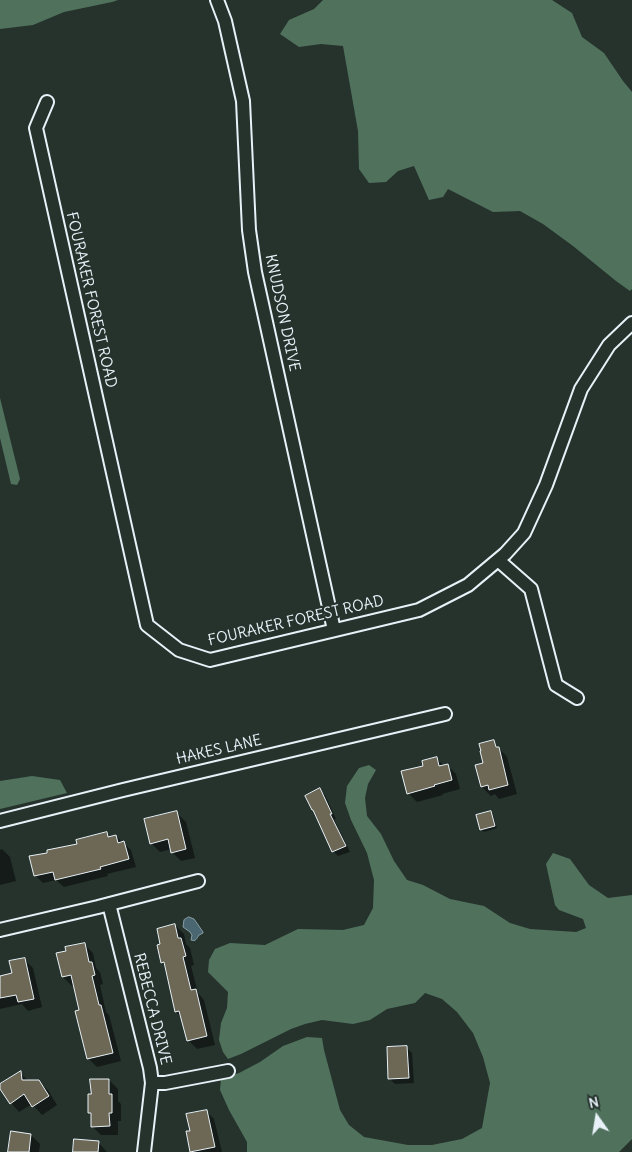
<!DOCTYPE html>
<html>
<head>
<meta charset="utf-8">
<style>
	body { margin:0 }
	#map { position:relative; width:632px; height:1152px; overflow:hidden; background:#26332d; font-family:Delius,sans-serif }
	canvas { display:block }
	.north { position:absolute; left:572px; top:1092px; width:50px; height:50px; -webkit-text-stroke:4px #26332d; paint-order:stroke; rotate:347deg; font-size:14px; font-weight:700; line-height:20px; text-align:center; color:#e8f1f8 }
	.north::after { content:''; display:block; margin:auto; width:18px; height:22px; background:#e8f1f8; clip-path:polygon(50% 0,100% 100%,50% 72%,0 100%) }
</style>
</head>
<body>
<div id="map">
<canvas width="632" height="1152"></canvas>
<div class="north">N</div>
</div>
<script>
const g = document.querySelector('canvas').getContext('2d');
g.lineJoin = 'round';
function fill(path, color) {
  g.fillStyle = color;
  g.fill(path, 'evenodd');
}
function strokePath(path, color, width, dash) {
  g.strokeStyle = color;
  g.lineWidth = width;
  g.lineCap = dash ? 'butt' : 'round';
  g.setLineDash(dash || []);
  g.stroke(path);
}
function write(font, color, halo, rows, align = 'center') {
  g.font = font + ' Delius,sans-serif';
  g.lineWidth = 4.5;
  g.setLineDash([]);
  g.textBaseline = 'middle';
  g.strokeStyle = halo;
  g.fillStyle = color;
  for (const [text, x, y, turn = 0] of rows) {
    g.save();
    g.translate(x, y);
    g.rotate((+turn || 0) * Math.PI / 180);
    g.textAlign = isNaN(turn) ? turn : align;
    if (halo) g.strokeText(text, 0, 0);
    g.fillText(text, 0, 0);
    g.restore();
  }
}
const green = new Path2D(`
	M0 0H118L112 2 64 12 33 25 0 29Z
	M323 0H552L572 13 582 37 604 53 623 81 632 92V289L630 291 616 281 573 246 543 224 520 211 493 212 448 189 443 197 429 200 414 166 398 171 386 182 369 183 359 169 358 131 343 46 321 44 299 47 280 34 289 20 314 9Z
	M0 398 20 479 17 485 11 484 0 438Z
	M369 765 376 770 368 784 365 798 367 816 381 834 394 861 407 880 423 885 450 899 484 906 510 923 530 929 576 932 586 928 583 919 559 910 555 905 546 864 553 853 570 859 589 885 608 898 632 895V1139L619 1152H247V1142L229 1110 220 1090 221 1079 239 1073 260 1062 283 1046 307 1037 322 1038 324 1050 340 1110 349 1125 364 1137 408 1145H432L462 1139 482 1128 490 1083 483 1057 473 1033 457 1012 442 999 425 993 415 1003 387 1009 370 1020 353 1024 322 1020 305 1024 291 1029 241 1054 228 1059 223 1052 219 1040 221 1023 227 1008 228 992 208 972 209 960 215 949 230 943 265 945 298 929 343 930 364 925 373 908 374 880 367 853 351 820 345 803 347 786 359 768Z
	M32 776 60 780 67 793 0 809V781Z`);
const water = new Path2D(`
	M189 917 194 919 203 932V933L199 935C197 938 196 942 191 940L192 935 190 932 183 927 184 920Z`);
const shadow = new Path2D(`
	M493 742 507 757 517 794 499 799 495 794 491 796 482 787 484 764Z
	M436 758 444 766 447 765 456 774 460 789 442 794 443 795 417 802 408 793 424 766Z
	M320 790 325 795 336 819H334L350 852 338 856 333 851Z
	M491 812 493 815 497 828 484 832 481 829Z
	M177 813 186 822 195 858 181 861 172 852V849L160 852 151 843Z
	M106 834 110 838 116 836 131 850 136 867 107 874 108 876 64 887 56 880 43 883 35 875 49 853 78 844Z
	M2 849 10 857 16 881 0 885V850Z
	M175 925 184 934 186 944 190 948 194 965 191 966 198 993 204 1000 215 1045 197 1049 188 1040 183 1019 176 1012 167 967 162 963V945Z
	M84 944 93 953 96 968 100 972 103 984 100 985 106 1012 109 1015 121 1061 97 1067 88 1058 81 1011 75 985 72 986 63 977Z
	M24 959 33 968 42 1007 28 1011 22 1004 0 1009V977L14 974Z
	M406 1047 412 1053 414 1083 395 1084 389 1078Z
	M20 1073 29 1081H38L48 1090 57 1105 42 1115 32 1104 19 1112 11 1103 0 1086Z
	M109 1080 118 1089V1101L121 1104V1121H118V1135H101L92 1126V1116L89 1113 92 1095Z
	M206 1111 214 1119 222 1152H192L187 1132 191 1131Z
	M31 1135 40 1144 39 1152H9Z
	M98 1142 107 1152H74Z`);
const building = new Path2D(`
	M494 740 496 747H499L508 785 489 790 488 785 481 787 475 765 483 763 480 751H481L479 744Z
	M437 757 439 766 448 764 452 780 434 785 435 786 407 794 401 771 423 766 422 761Z
	M320 788 332 814H330L346 846 332 852 313 810H312L305 796Z
	M177 811 186 849 171 853 168 839 150 844 144 819Z
	M491 811 495 826 480 830 476 815Z
	M107 832 108 837 116 835 118 843 124 841 129 859 100 867 101 869 55 880 53 872 34 876 29 856 47 853V850L77 844 76 840Z
	M175 924 178 938H181L186 956 183 957 191 990 196 989 207 1036 187 1041 179 1011 175 1012 164 962 161 963 157 945 160 944 157 929Z
	M85 943 89 962H92L95 975 92 976 99 1005H101L113 1053 87 1059 75 1011 79 1010 71 975 62 977 56 953 66 951 65 947Z
	M25 958 34 999 18 1002 16 995 0 998V976L12 973 9 961Z
	M407 1046 409 1078 388 1079 387 1047Z
	M21 1071 22 1080H39L49 1096 32 1107 24 1094 10 1104 0 1089V1084Z
	M90 1079H109V1094H112V1113H109L110 1126 91 1127V1113H88V1094H91Z
	M207 1110 215 1147 190 1152 186 1131H190L186 1114Z
	M11 1131 31 1134 29 1152H8Z
	M74 1139 99 1141 98 1152H73Z`);
const minor = new Path2D(`
	M217 0 225 21 243 101 249 230 255 272 334 630
	M47 102 36 128 147 625 179 650 210 660 419 610 468 585 505 554 524 533 546 485 581 389 609 345 632 323
	M498 560 531 589 556 685 577 698
	M0 821 123 790 445 714
	M109 904 150 1068 152 1083 144 1152
	M0 930 98 907 198 881
	M152 1083H165L228 1071`);
const streetNames = [
	["FOURAKER FOREST ROAD",91,300,77],
	["KNUDSON DRIVE",282,313,78],
	["FOURAKER FOREST ROAD",296,621,-13],
	["HAKES LANE",219,750,-13],
	["REBECCA DRIVE",152,1009,76]
];
fill(green, '#50725d');
fill(water, '#4a6670');
strokePath(water, '#899ea6', 1);
fill(shadow, '#0007');
fill(building, '#6c6855');
strokePath(building, '#e8f1f8', 1);
strokePath(minor, '#e8f1f8', 16);
strokePath(minor, '#26332d', 12);
write('15px', '#e8f1f8', '#26332d', streetNames);
</script>
</body>
</html>
